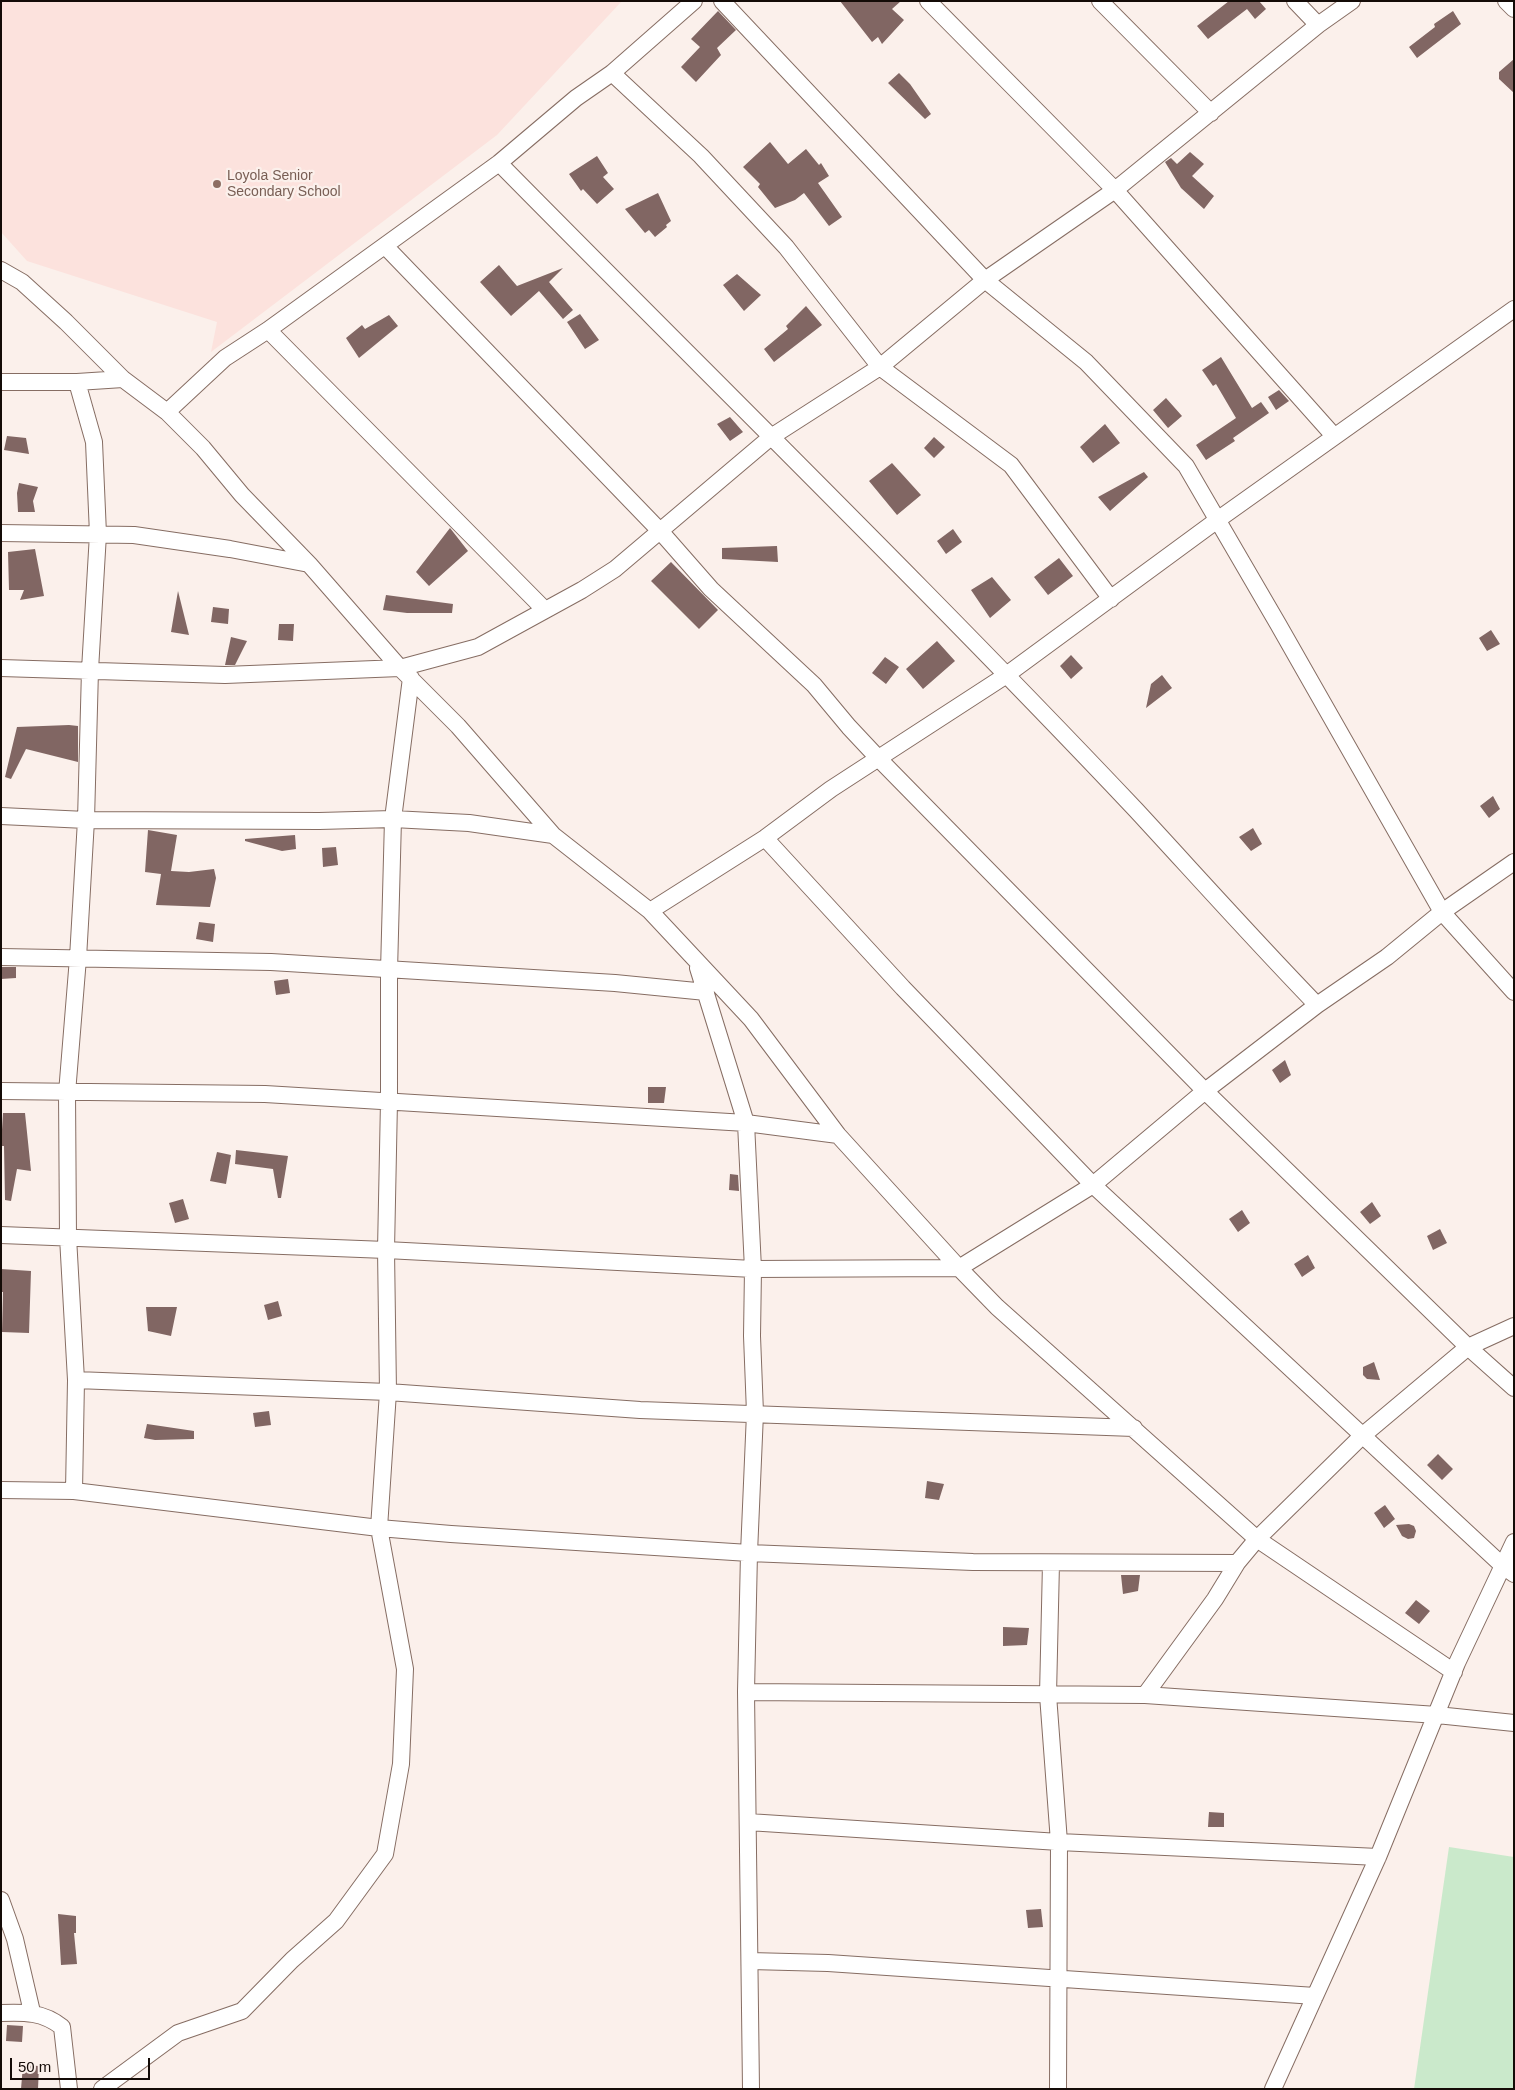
<!DOCTYPE html>
<html>
<head>
<meta charset="utf-8">
<style>
	body { margin:0 }
	#map { position:relative; width:1515px; height:2090px; overflow:hidden; background:#fbf0eb; font-family:Helvetica,sans-serif }
	canvas { display:block }
	.frame { position:absolute; inset:0; border:2px solid #140b07; pointer-events:none }
	.scale { position:absolute; left:10px; top:2058px; width:140px; height:22px; box-sizing:border-box; border:2px solid #140b07; border-top:0; padding-left:6px; font-size:15px; line-height:18px; white-space:nowrap; color:#140b07; -webkit-text-stroke:4px #fbf0eb; paint-order:stroke }
</style>
</head>
<body>
<div id="map">
<canvas width="1515" height="2090"></canvas>
<div class="frame"></div>
<div class="scale">50 m</div>
</div>
<script>
const g = document.querySelector('canvas').getContext('2d');
g.lineJoin = 'round';
function fill(path, color) {
  g.fillStyle = color;
  g.fill(path, 'evenodd');
}
function strokePath(path, color, width, dash) {
  g.strokeStyle = color;
  g.lineWidth = width;
  g.lineCap = dash ? 'butt' : 'round';
  g.setLineDash(dash || []);
  g.stroke(path);
}
function write(font, color, halo, rows, align = 'center') {
  g.font = font + ' Helvetica,sans-serif';
  g.lineWidth = 4.5;
  g.setLineDash([]);
  g.textBaseline = 'middle';
  g.strokeStyle = halo;
  g.fillStyle = color;
  for (const [text, x, y, turn = 0] of rows) {
    g.save();
    g.translate(x, y);
    g.rotate((+turn || 0) * Math.PI / 180);
    g.textAlign = isNaN(turn) ? turn : align;
    if (halo) g.strokeText(text, 0, 0);
    g.fillText(text, 0, 0);
    g.restore();
  }
}
const industrial = new Path2D(`
	M1 1H622L497 135 211 352 217 322 27 261 1 232Z`);
const green = new Path2D(`
	M1449 1847 1514 1857V2089H1414Z`);
const building = new Path2D(`
	M840 1H901L892 9 904 20 882 44 878 37 872 42Z
	M1229 1H1259L1266 9 1255 19 1247 9 1208 39 1197 26Z
	M718 11 736 30 717 48 721 55 696 82 681 67 700 47 691 39Z
	M1453 11 1461 24 1417 58 1409 47 1435 27 1434 24Z
	M1514 59V93L1499 79V72Z
	M899 73 910 84 931 114 925 119 888 83Z
	M770 142 788 164 806 149 819 165 821 163 829 176 818 183 842 217 829 226 804 193 795 200 775 208 758 187 760 184 743 167Z
	M1190 152 1204 164 1192 176 1214 196 1204 209 1181 188 1165 162 1171 158 1177 164Z
	M597 156 608 173 603 177 614 189 597 204 583 189 581 191 569 174Z
	M658 193 671 221 666 225 667 227 655 237 649 230 645 233 625 209Z
	M499 265 517 286 563 268 549 282 573 310 563 319 539 291 511 316 480 282Z
	M737 274 761 295 744 311 723 285Z
	M806 306 822 325 774 362 764 349 788 329 786 326Z
	M580 314 599 340 585 349 567 322Z
	M389 315 398 326 359 358 346 338 362 325 365 329Z
	M1221 357 1252 408 1261 402 1269 413 1233 438 1235 441 1206 460 1196 445 1236 418 1216 384 1213 386 1202 370Z
	M1279 390 1289 401 1276 410 1268 397Z
	M1166 398 1182 416 1168 428 1153 410Z
	M730 417 743 432 730 441 717 424Z
	M1105 424 1120 443 1093 463 1080 447Z
	M7 436 26 438 29 454 4 450Z
	M934 437 945 447 934 458 924 448Z
	M892 463 921 495 897 515 869 481Z
	M1144 472 1148 477 1110 511 1098 497Z
	M19 483 38 487 33 501 35 512H18L17 493Z
	M450 528 468 551 429 586 416 572Z
	M953 529 962 542 946 554 937 541Z
	M777 546 778 562 722 559V548Z
	M35 549 44 596 20 600 24 590H9L8 552Z
	M1059 558 1073 576 1048 595 1034 577Z
	M671 562 718 610 699 629 651 581Z
	M992 577 1011 600 990 618 971 590Z
	M178 591 189 635 171 632Z
	M386 595 453 604 452 613H407L383 610Z
	M213 607 229 609 228 624 211 622Z
	M279 624H294L293 641 278 640Z
	M1491 630 1500 644 1487 651 1479 638Z
	M231 637 247 641 235 665H225Z
	M937 641 955 661 923 689 906 669Z
	M1071 655 1083 668 1071 679 1060 666Z
	M885 657 899 667 886 684 872 673Z
	M1162 675 1172 688 1146 708 1151 684Z
	M69 725 78 726V762L26 749 11 779 5 777 17 727Z
	M1493 796 1500 809 1489 818 1480 806Z
	M1253 828 1262 844 1251 851 1239 837Z
	M148 830 177 835 171 871 189 872 214 869 216 878 210 907 156 905 161 874 145 872Z
	M295 835 296 849 282 851 245 841V839Z
	M336 847 338 865 323 867 322 848Z
	M199 922 215 924 213 942 196 939Z
	M1 967H16V978L1 979Z
	M288 979 290 993 276 995 274 981Z
	M1285 1060 1291 1075 1280 1083 1272 1070Z
	M648 1087H666L664 1103H648Z
	M3 1113H25L31 1171 17 1169 11 1201 5 1200 4 1146H1Z
	M236 1150 288 1156 281 1198H278L273 1169 235 1164Z
	M217 1152 231 1155 226 1184 210 1181Z
	M730 1174 738 1175 739 1191 729 1190Z
	M183 1199 189 1219 175 1223 169 1203Z
	M1372 1202 1381 1216 1370 1224 1360 1212Z
	M1242 1210 1250 1223 1238 1232 1229 1219Z
	M1440 1229 1447 1243 1433 1250 1427 1236Z
	M1308 1255 1315 1268 1302 1277 1294 1264Z
	M1 1269 31 1271 29 1333 2 1332 3 1292H1Z
	M278 1301 282 1316 268 1320 264 1305Z
	M146 1307H177L171 1336 148 1331Z
	M1374 1362 1380 1380 1367 1379 1363 1375V1367Z
	M269 1411 271 1425 255 1427 253 1413Z
	M147 1424 194 1431V1439L155 1440 144 1438Z
	M1438 1454 1453 1469 1442 1480 1427 1465Z
	M927 1481 944 1484 939 1500 925 1498Z
	M1385 1505 1395 1519 1384 1528 1374 1513Z
	M1409 1524 1414 1526 1416 1531 1414 1538 1408 1539 1402 1536 1396 1525Z
	M1121 1575H1140L1138 1591 1123 1594Z
	M1416 1600 1430 1611 1419 1624 1405 1613Z
	M1003 1627 1029 1628 1027 1645 1003 1646Z
	M1209 1812 1224 1813V1827H1208Z
	M1041 1909 1043 1927 1028 1928 1026 1910Z
	M58 1914 76 1916V1933H74L77 1964 61 1965Z
	M7 2025 23 2026 22 2042 6 2041Z
	M23 2065 39 2066 38 2089H21Z`);
const street = new Path2D(`
	M694 1 612 73 576 98 499 163 268 330 225 358 167 412 203 448 242 495 309 564 400 668 458 726 553 835 650 911 751 1019 838 1135 959 1268 997 1307 1257 1539 1454 1672
	M722 1 985 280 1086 362 1186 466 1278 624 1442 912 1514 992
	M928 1 1115 190 1334 436
	M1100 1 1211 113
	M1295 1 1318 25
	M1506 1 1514 9
	M612 73 701 156 786 247 880 367 1011 465 1111 599
	M499 163C711 378 928 590 1136 810 1196 875 1255 941 1317 1005
	M385 246 661 532 711 589 814 685 849 727 879 759 1205 1091 1468 1347 1514 1388
	M1 270 22 282 66 322 123 379 167 412
	M268 330 545 610
	M1 382H77L123 379
	M1 533 134 535 230 549 309 564
	M1 668 225 675 400 668 478 647 582 590 615 569 771 437 880 367 985 280 1115 190 1318 25 1352 1
	M1 816 86 820 319 821 393 819 469 823 553 835
	M765 838 903 988 1093 1185 1503 1566 1514 1574
	M650 911 765 838 831 789 1005 676 1216 521 1514 309
	M1 957 271 962 615 983 706 992
	M698 968 746 1123 753 1269 752 1336 755 1413 749 1553 746 1692 751 2089
	M1 1091 265 1094 746 1123 838 1135
	M1 1235 386 1250 753 1269 959 1268 1093 1185 1205 1091 1317 1005 1387 957 1442 912 1514 862
	M76 1380 388 1392 640 1410 1134 1428
	M1 1490 74 1491 379 1528 451 1534 749 1553 973 1562 1237 1563
	M74 1491 76 1380 68 1237 67 1093 78 958 86 820 90 670 98 534 94 442 77 382
	M1051 1563 1048 1695 1059 1842 1058 2089
	M746 1692 1145 1695 1215 1599 1237 1563 1257 1539 1362 1436 1468 1347 1514 1326
	M1145 1695 1437 1715 1514 1723
	M748 1822 1059 1842 1378 1857
	M1 1900 15 1939 32 2012
	M750 1961 828 1963 1315 1996
	M1 2013C25 2012 43 2012 62 2027L69 2089
	M102 2089 178 2033 242 2011 292 1960 336 1921 385 1854 401 1764 405 1669 379 1528 388 1392 386 1250 389 1101V971L393 819 411 678
	M1273 2089 1378 1857 1457 1663 1514 1542`);
const markers = [
	[217,184,5,"#8d6e63"]
];
const educationNames = [
	["Loyola Senior",227,176],
	["Secondary School",227,192]
];
fill(industrial, '#fce2dd');
fill(green, '#cae9cb');
fill(building, '#816663');
strokePath(street, '#866d63', 18);
strokePath(street, '#fff', 16);
for (const [x, y, r, color] of markers) {
  const dot = new Path2D();
  dot.arc(x, y, r, 0, 2 * Math.PI);
  g.fillStyle = color;
  g.fill(dot);
  strokePath(dot, '#fbf0eb', 2);
}
write('14px', '#785e54', '#fbf0eb', educationNames, 'left');
</script>
</body>
</html>
